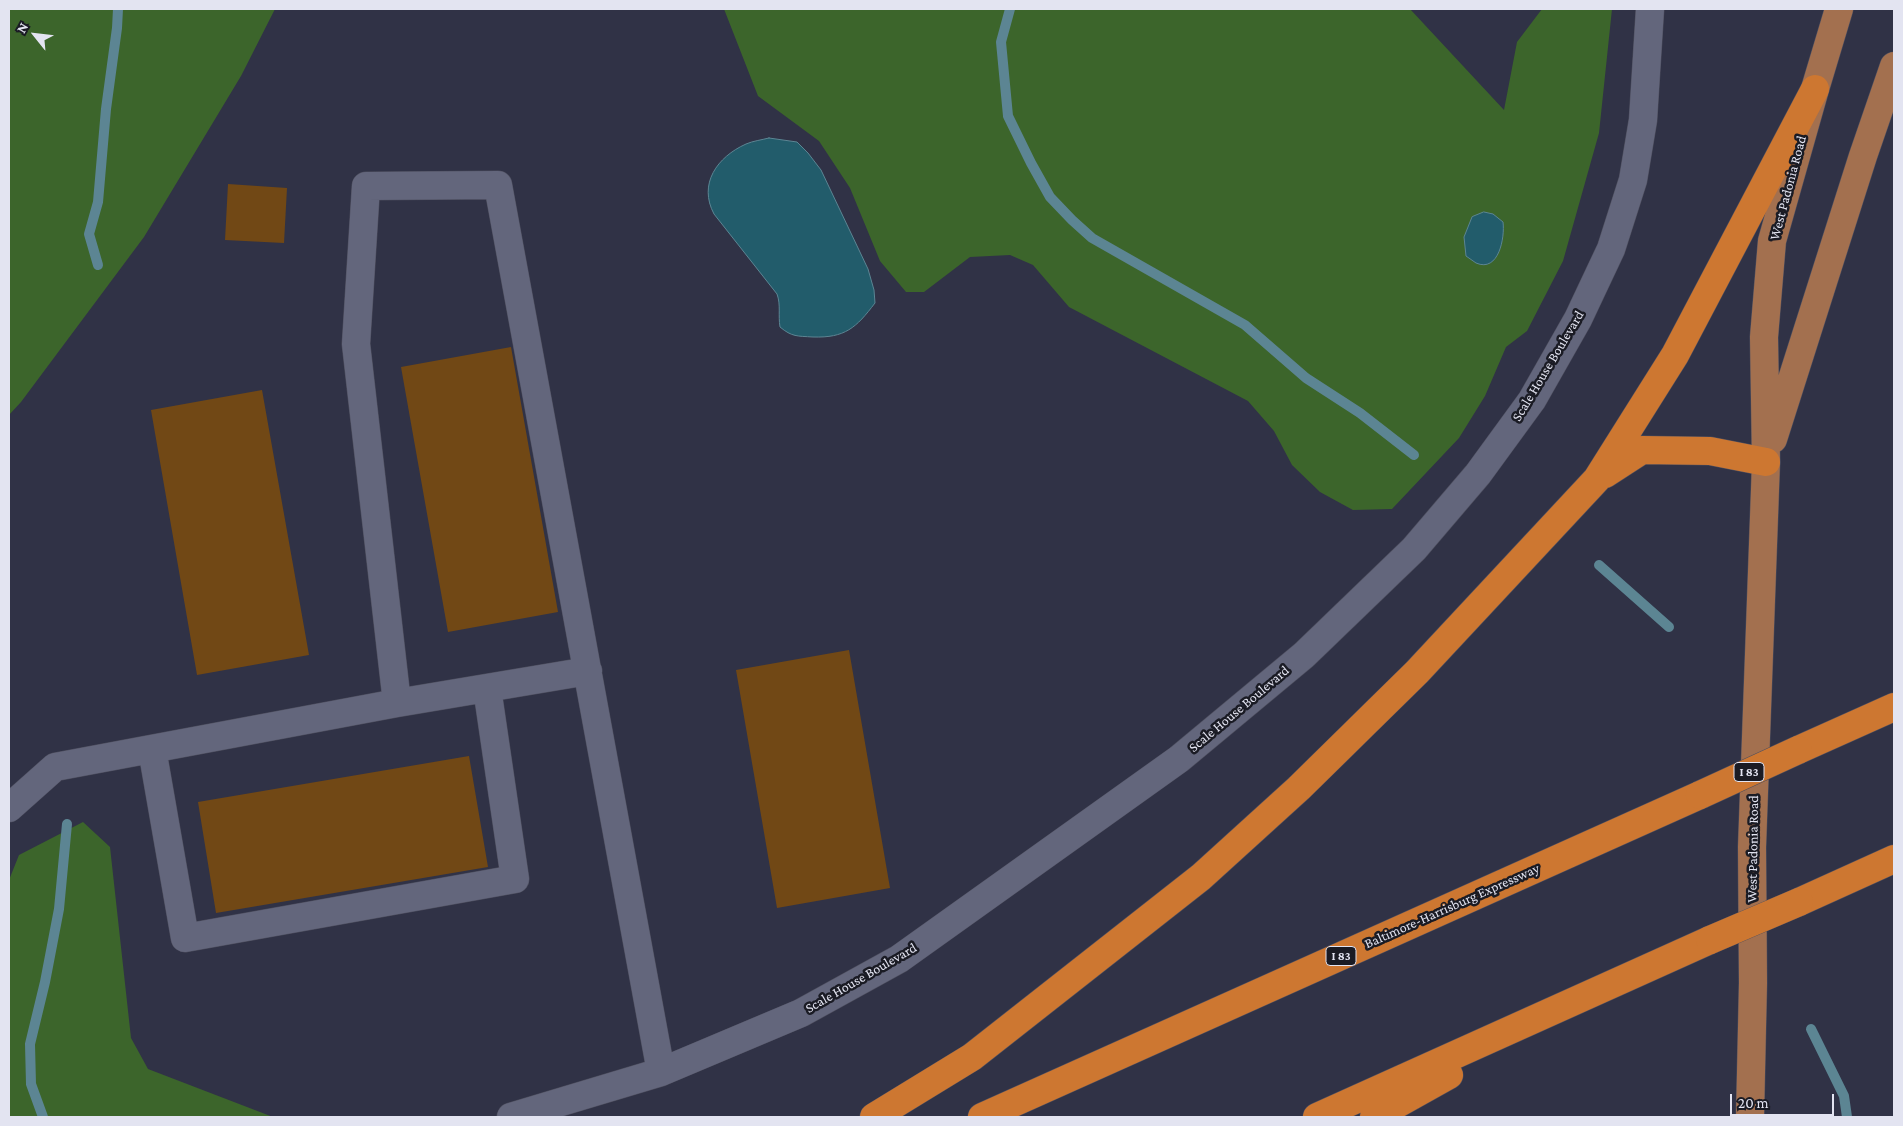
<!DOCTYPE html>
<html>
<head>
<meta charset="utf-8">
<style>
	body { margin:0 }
	#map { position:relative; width:1903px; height:1126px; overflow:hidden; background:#303246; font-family:"Crimson Pro",serif }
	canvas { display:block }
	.frame { position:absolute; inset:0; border:10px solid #e3e4f1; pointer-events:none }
	.north { position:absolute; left:10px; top:10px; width:50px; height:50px; -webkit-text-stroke:4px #1a1b24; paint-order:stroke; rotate:299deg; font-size:14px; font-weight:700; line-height:20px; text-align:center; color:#e3e4f1 }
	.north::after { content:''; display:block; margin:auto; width:18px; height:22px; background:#e3e4f1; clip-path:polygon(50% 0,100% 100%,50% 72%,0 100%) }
	.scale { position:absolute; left:1730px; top:1094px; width:104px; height:22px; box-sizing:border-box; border:2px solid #e3e4f1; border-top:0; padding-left:6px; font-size:15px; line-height:18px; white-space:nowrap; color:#e3e4f1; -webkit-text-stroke:4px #1a1b24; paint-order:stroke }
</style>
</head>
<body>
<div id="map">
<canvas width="1903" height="1126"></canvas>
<div class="frame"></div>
<div class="north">N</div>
<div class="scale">20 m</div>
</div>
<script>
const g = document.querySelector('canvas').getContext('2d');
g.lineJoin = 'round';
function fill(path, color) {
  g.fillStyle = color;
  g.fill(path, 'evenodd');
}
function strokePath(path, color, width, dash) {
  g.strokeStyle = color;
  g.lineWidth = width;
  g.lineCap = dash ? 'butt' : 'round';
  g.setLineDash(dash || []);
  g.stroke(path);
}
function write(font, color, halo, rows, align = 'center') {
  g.font = font + ' "Crimson Pro",serif';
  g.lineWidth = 5;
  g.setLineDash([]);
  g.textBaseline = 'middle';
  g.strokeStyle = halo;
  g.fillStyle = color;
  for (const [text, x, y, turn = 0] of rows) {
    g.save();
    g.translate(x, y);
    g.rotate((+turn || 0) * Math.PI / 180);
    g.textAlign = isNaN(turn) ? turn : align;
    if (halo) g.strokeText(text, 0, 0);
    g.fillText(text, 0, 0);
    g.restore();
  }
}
const green = new Path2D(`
	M9 9H275L241 76 144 237 21 402 9 415Z
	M724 9H1410L1504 110 1517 42 1542 9H1612L1599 133 1563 261 1527 331 1506 347 1485 396 1459 438 1392 509 1353 510 1320 492 1292 465 1274 431 1248 401 1069 307 1033 265 1010 255 970 257 924 292H906L880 261 850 188 819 141 758 96Z
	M83 822 110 847 131 1038 148 1069 273 1117H9V880L19 855Z`);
const water = new Path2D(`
	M769 138 797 142 808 153 821 170 868 269 874 290 875 303C856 328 845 338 813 337 797 336 792 337 780 327 778 315 781 305 777 294L714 214C698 184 717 157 746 144 753 141 761 140 769 138Z
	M1484 212 1493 214 1503 222C1505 237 1499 273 1476 263 1473 261 1469 258 1466 256L1464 237 1472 217Z`);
const stream = new Path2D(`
	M1010 9 1001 42 1008 116 1031 163 1050 197 1072 220 1092 238 1245 325 1306 378 1360 413 1414 455
	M98 265 89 234 98 202 106 109 117 28 118 9
	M1599 565 1669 627
	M1811 1029 1844 1096 1847 1117
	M43 1117 31 1084 30 1044 45 982 59 909 67 824`);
const building = new Path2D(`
	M228 184 287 188 284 243 225 240Z
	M511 347 558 612 448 632 401 367Z
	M262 390 309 655 197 675 151 410Z
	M849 650 890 888 777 908 736 670Z
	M469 756 488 867 216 913 198 802Z`);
const minor = new Path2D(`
	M397 703 356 344 366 186 498 185 661 1072
	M152 749 185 938 515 879 487 688
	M9 808 55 767 397 703 588 671
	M511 1117 661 1072 801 1013 899 959 1179 759 1304 655 1414 549 1478 474 1532 400 1578 319 1611 249 1633 180 1643 120 1650 9`);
const major = new Path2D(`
	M1773 439 1863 156 1894 66
	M1750 1117 1753 983 1752 847 1766 462 1764 337 1772 241 1815 89 1839 9`);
const highway = new Path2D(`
	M1605 474 1642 450 1710 451 1766 462
	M1798 750 1894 707
	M1799 902 1894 859
	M874 1117 972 1057 1201 877 1299 788 1417 672 1597 479 1675 355 1815 89
	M982 1117 1700 795
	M1317 1117 1710 940
	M1374 1117 1449 1075`);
const highwayBridge = new Path2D(`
	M1700 795 1798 750
	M1710 940 1799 902`);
const shields = [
	[1749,772,30],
	[1341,956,30]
];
const shieldNames = [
	["I 83",1749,772],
	["I 83",1341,956]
];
const streetNames = [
	["West Padonia Road",1788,188,-75],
	["Scale House Boulevard",1548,366,-59],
	["Scale House Boulevard",1239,709,-40],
	["West Padonia Road",1753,849,-89],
	["Baltimore-Harrisburg Expressway",1452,906,-24],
	["Scale House Boulevard",861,978,-30]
];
fill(green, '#3c652b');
fill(water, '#225c6b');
strokePath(water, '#5c8593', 1);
strokePath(stream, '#5c8593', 10);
fill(building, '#714815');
strokePath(minor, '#4e4f5f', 29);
strokePath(major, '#4e4f5f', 29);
strokePath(highway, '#4e4f5f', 29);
strokePath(minor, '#63667c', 28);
strokePath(major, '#a3704f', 28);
strokePath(highway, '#cd7731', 28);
strokePath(highwayBridge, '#4e4f5f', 29, []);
strokePath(highwayBridge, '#cd7731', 28);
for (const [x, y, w] of shields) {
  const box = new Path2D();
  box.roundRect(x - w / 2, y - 9.5, w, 19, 4);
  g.fillStyle = '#1a1b24';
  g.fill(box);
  strokePath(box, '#e3e4f1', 1);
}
write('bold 12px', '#e3e4f1', null, shieldNames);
write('14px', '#e3e4f1', '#1a1b24', streetNames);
</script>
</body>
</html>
